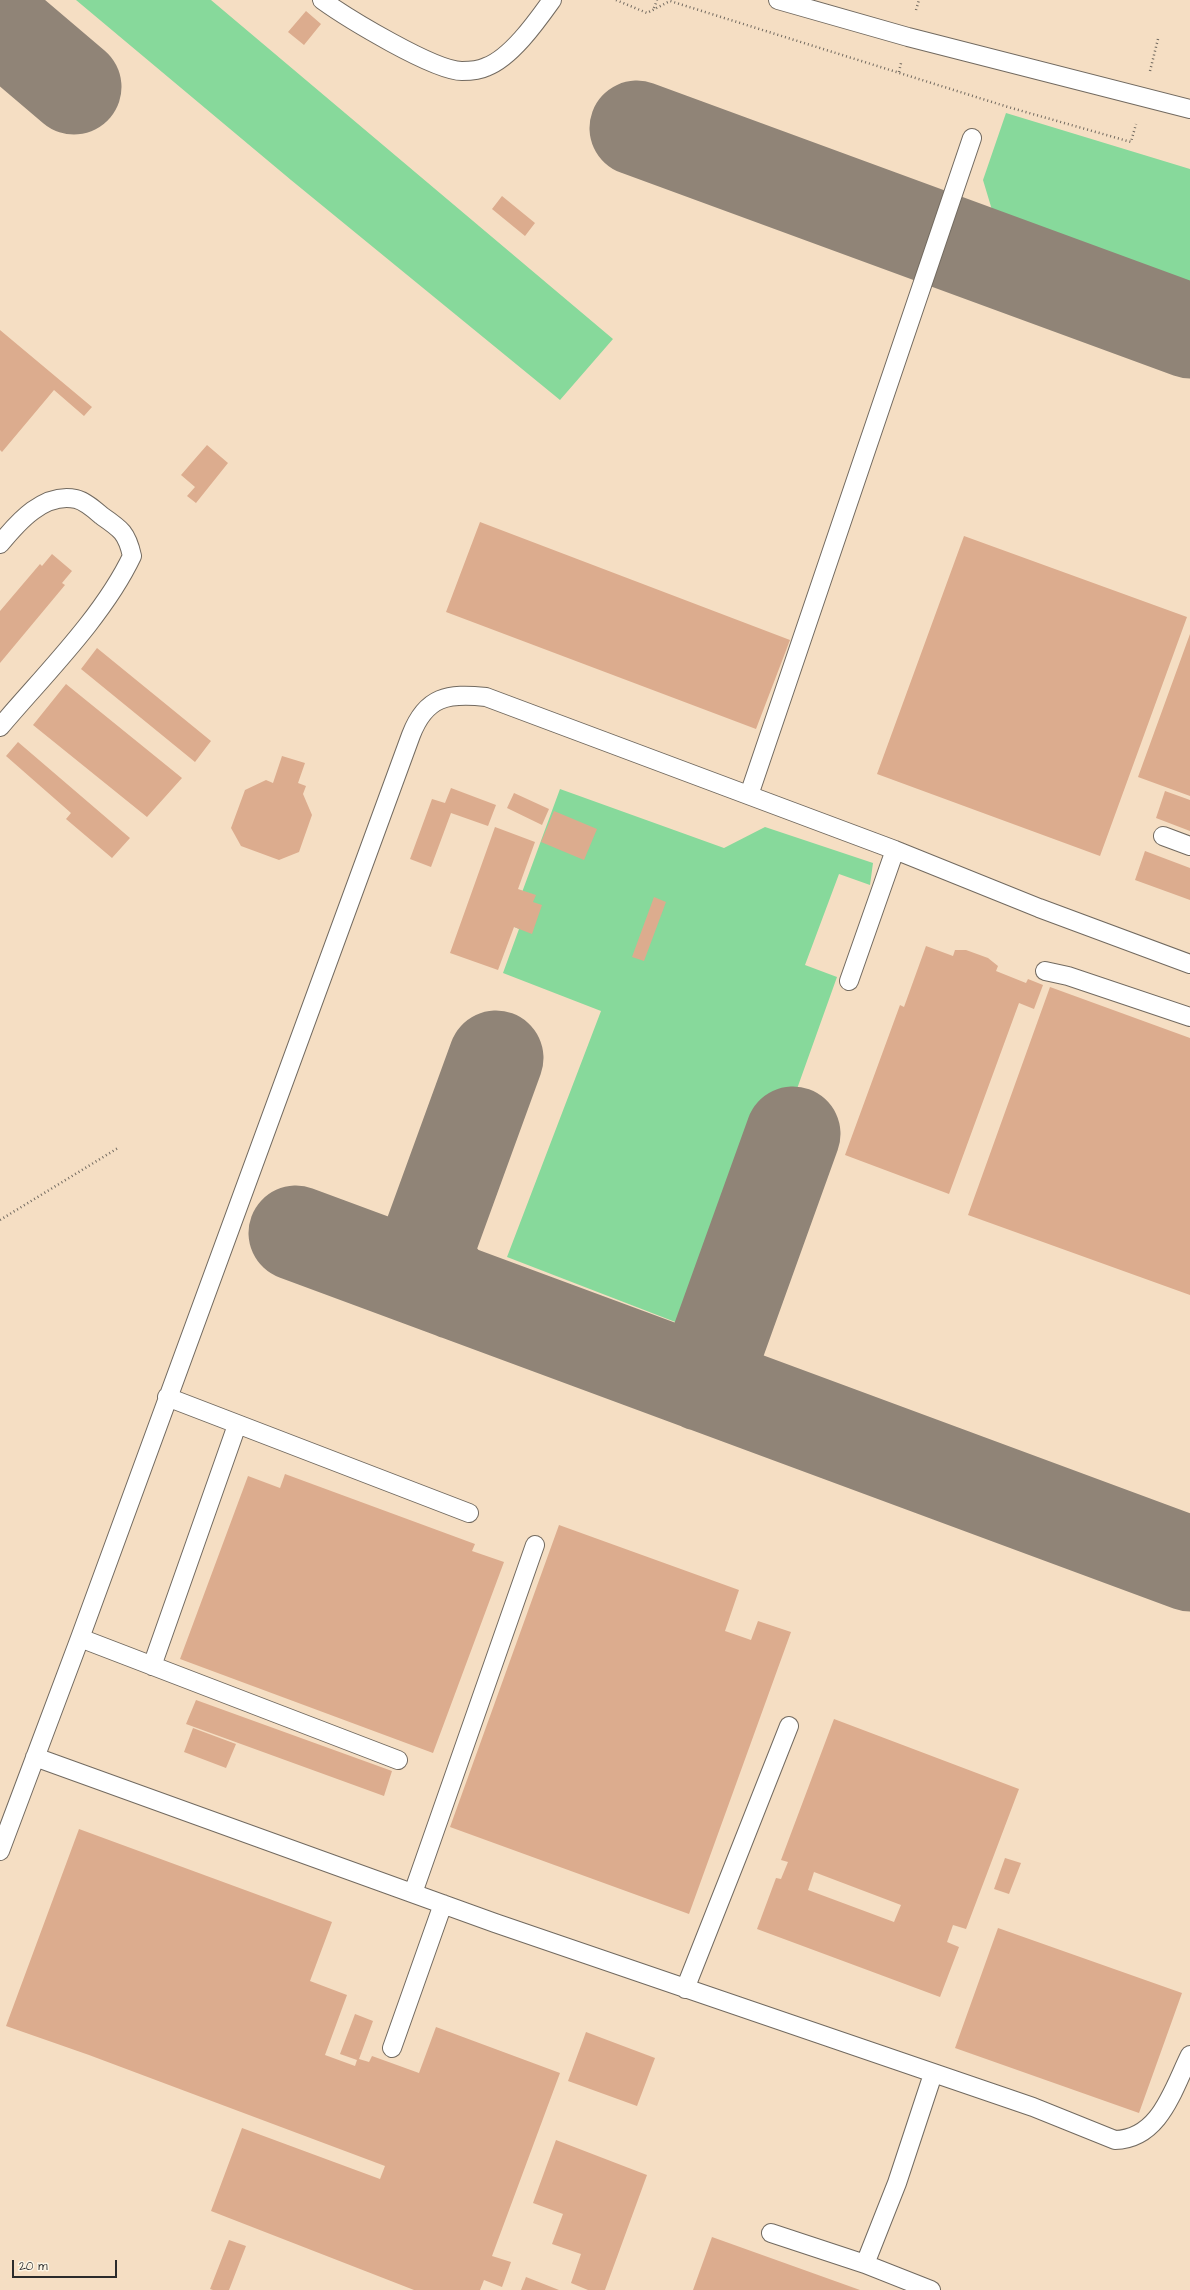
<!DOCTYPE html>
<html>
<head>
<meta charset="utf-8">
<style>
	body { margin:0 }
	#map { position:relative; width:1190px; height:2290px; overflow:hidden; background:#f5dec3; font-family:"Architects Daughter",sans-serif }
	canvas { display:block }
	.scale { position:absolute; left:12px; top:2260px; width:105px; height:18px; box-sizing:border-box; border:2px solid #2b2b2b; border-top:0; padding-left:5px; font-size:12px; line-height:14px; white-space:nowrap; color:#2b2b2b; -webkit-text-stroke:3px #fcf5e5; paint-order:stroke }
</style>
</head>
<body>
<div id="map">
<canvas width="1190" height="2290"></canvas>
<div class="scale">20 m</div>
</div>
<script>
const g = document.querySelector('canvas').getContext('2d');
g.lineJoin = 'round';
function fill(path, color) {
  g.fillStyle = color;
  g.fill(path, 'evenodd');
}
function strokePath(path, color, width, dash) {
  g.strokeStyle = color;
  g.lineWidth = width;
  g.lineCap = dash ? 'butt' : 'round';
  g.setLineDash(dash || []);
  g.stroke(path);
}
const green = new Path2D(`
	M76 0H211L613 339 560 400 291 180Z
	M1006 113 1190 169V282L992 210 983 180Z
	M560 789 724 848 765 827 873 863 870 885 839 874 805 965 837 977 709 1335 507 1257 601 1011 503 973 519 929 510 925Z`);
const taxiway = new Path2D(`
	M0 24 74 87
	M637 128 1190 331
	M296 1233 1190 1564
	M455 1292C437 1279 428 1264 429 1242L496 1058
	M703 1384 793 1134`);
const building = new Path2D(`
	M306 11 321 24 304 45 288 32Z
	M502 196 535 223 525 236 492 209Z
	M0 330 92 407 84 416 54 390 2 452 0 450Z
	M207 445 228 463 196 503 187 496 195 487 181 475Z
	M480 522 790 640 756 729 446 612Z
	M964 536 1187 617 1100 856 877 774Z
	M52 554 72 571 62 583 65 585 0 663V611L40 564 42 566Z
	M1190 634V796L1138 777Z
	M97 648 211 741 195 762 81 669Z
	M66 684 182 778 147 817 33 725Z
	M18 742 130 838 112 858 66 819 71 813 6 756Z
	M282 756 305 763 298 783 306 786 303 794 312 815 299 852 279 860 241 846 231 828 245 790 266 780 273 783Z
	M451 788 496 805 488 826 451 813 431 867 410 859 432 799 445 803Z
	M1165 791 1190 800V831L1156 818Z
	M514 793 549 809 542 825 507 808Z
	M554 811 597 829 584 860 541 842Z
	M495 827 535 842 518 889 536 895 533 902 542 905 532 934 514 927 498 970 450 953Z
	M1145 851 1190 868V900L1135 880Z
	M654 897 666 902 644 961 632 957Z
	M926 946 953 956 955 950H966L988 958 998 966 996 971 1026 983 1028 979 1043 985 1034 1009 1019 1003 949 1194 845 1155 900 1005 904 1007Z
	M1050 987 1190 1038V1295L968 1215Z
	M285 1474 475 1544 472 1551 504 1562 433 1753 180 1659 248 1476 280 1488Z
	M559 1525 739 1590 725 1631 751 1640 758 1621 791 1632 689 1914 450 1827Z
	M196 1700 392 1771 384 1796 186 1724Z
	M834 1719 1019 1789 966 1929 953 1925 947 1942 959 1947 940 1997 757 1929 776 1878 781 1879 788 1862 781 1860ZM814 1872 901 1905 894 1922 808 1890Z
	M193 1728 236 1744 226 1768 184 1752Z
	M79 1829 332 1922 310 1981 347 1995 325 2055 355 2066 357 2060 340 2054 355 2014 373 2021 359 2059 369 2062 372 2056 419 2073 436 2027 560 2073 492 2256 511 2262 502 2287 484 2280 480 2290H414L211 2211 242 2128 380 2179 385 2166 89 2055 6 2026Z
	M1005 1858 1021 1863 1009 1894 994 1889Z
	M998 1928 1182 1993 1139 2113 955 2048Z
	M586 2032 655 2058 637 2106 568 2081Z
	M556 2140 647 2175 605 2290H588L571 2283 581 2254 552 2244 563 2214 533 2203Z
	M712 2237 860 2290H693Z
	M229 2240 246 2246 229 2290H213L210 2289Z
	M526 2277 559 2290H521Z`);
const path = new Path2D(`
	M616 0 647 13 670 1 1008 107 1131 142 1136 124
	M654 8 657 0
	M916 10 919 0
	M1150 71 1158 39
	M899 72 901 63
	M0 1220 118 1148`);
const lane = new Path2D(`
	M322 0C347 18 434 71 462 71 469 71 480 70 486 67 511 58 537 21 552 0
	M778 0 908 37 1190 109
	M0 544C18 522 44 492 76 499 85 501 95 510 102 516 121 529 127 533 132 556 103 617 44 675 0 727
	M749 795 972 138
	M1163 836 1190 846
	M1045 971 1068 976 1190 1017
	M849 981 895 850
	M167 1397 469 1513
	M80 1638 398 1760
	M152 1666 237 1425
	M35 1757 495 1923 1033 2107 1115 2140C1160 2139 1173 2089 1190 2055
	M0 1851 80 1638 411 735C426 696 448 693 486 697L895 850 1039 908 1190 964
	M413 1893 535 1545
	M685 1989 789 1726
	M392 2048 443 1904
	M771 2233 865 2264 931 2290
	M865 2264 897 2183 933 2074`);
fill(green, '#87d99b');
strokePath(taxiway, '#908477', 95);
fill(building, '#dcac8e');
strokePath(lane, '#726a60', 20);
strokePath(path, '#726a60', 2.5, [1, 3]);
strokePath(lane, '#fff', 18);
</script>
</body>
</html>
